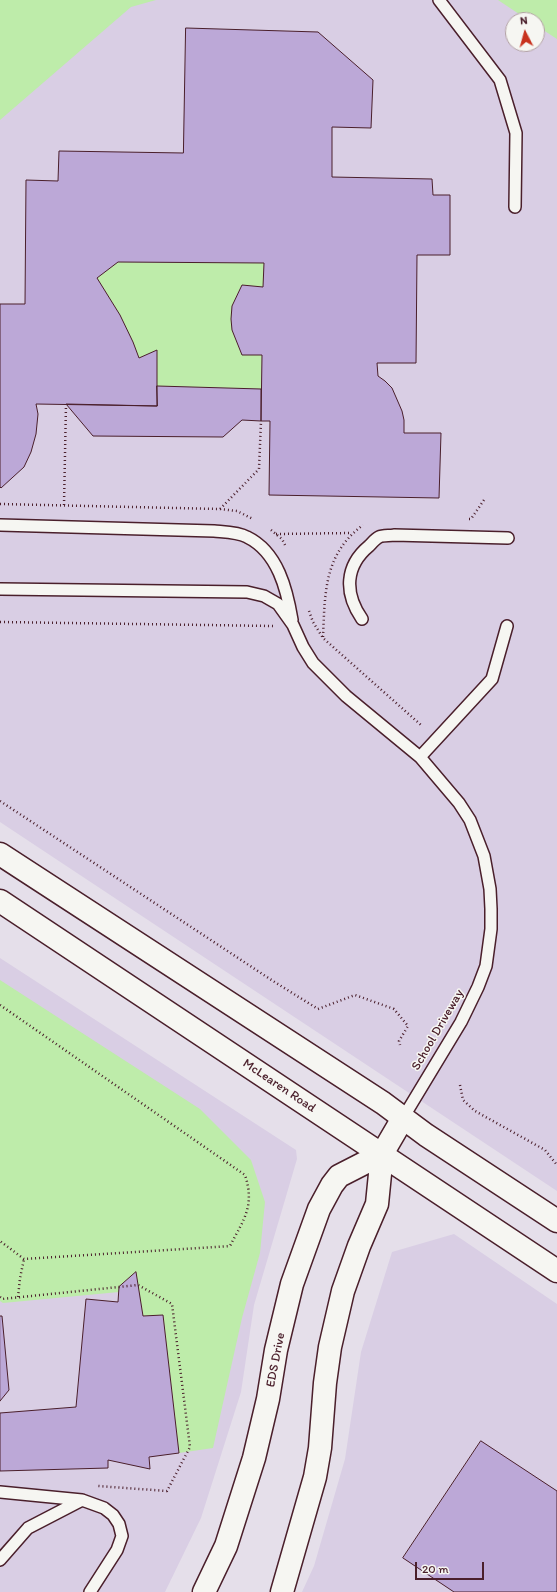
<!DOCTYPE html>
<html>
<head>
<meta charset="utf-8">
<style>
	body { margin:0 }
	#map { position:relative; width:557px; height:1592px; overflow:hidden; background:#e5dfea; font-family:Itim,sans-serif }
	canvas { display:block }
	.north { position:absolute; left:505px; top:12px; width:40px; height:40px; box-sizing:border-box; background:#f6f6f2; border:1px solid #b1a0a2; border-radius:50%; rotate:354deg; font-size:11px; font-weight:700; line-height:16px; text-align:center; color:#4a1f2b }
	.north::after { content:''; display:block; margin:auto; width:14px; height:18px; background:#c8321e; clip-path:polygon(50% 0,100% 100%,50% 72%,0 100%) }
	.scale { position:absolute; left:415px; top:1562px; width:69px; height:18px; box-sizing:border-box; border:2px solid #4a1f2b; border-top:0; padding-left:5px; font-size:12px; line-height:14px; white-space:nowrap; color:#4a1f2b; -webkit-text-stroke:3px #f6f6f2; paint-order:stroke }
</style>
</head>
<body>
<div id="map">
<canvas width="557" height="1592"></canvas>
<div class="north">N</div>
<div class="scale">20 m</div>
</div>
<script>
const g = document.querySelector('canvas').getContext('2d');
g.lineJoin = 'round';
function fill(path, color) {
  g.fillStyle = color;
  g.fill(path, 'evenodd');
}
function strokePath(path, color, width, dash) {
  g.strokeStyle = color;
  g.lineWidth = width;
  g.lineCap = dash ? 'butt' : 'round';
  g.setLineDash(dash || []);
  g.stroke(path);
}
function write(font, color, halo, rows, align = 'center') {
  g.font = font + ' Itim,sans-serif';
  g.lineWidth = 3;
  g.setLineDash([]);
  g.textBaseline = 'middle';
  g.strokeStyle = halo;
  g.fillStyle = color;
  for (const [text, x, y, turn = 0] of rows) {
    g.save();
    g.translate(x, y);
    g.rotate((+turn || 0) * Math.PI / 180);
    g.textAlign = isNaN(turn) ? turn : align;
    if (halo) g.strokeText(text, 0, 0);
    g.fillText(text, 0, 0);
    g.restore();
  }
}
const built = new Path2D(`
	M0 0H557V1191L0 822ZM513 20H537V44H513Z
	M0 958 296 1150 297 1159 254 1305 241 1392 201 1518 165 1592H0Z
	M454 1234 557 1304V1592H302L314 1566 345 1459 361 1352 392 1252Z`);
const green = new Path2D(`
	M0 0H156L131 7 0 120Z
	M498 0H557V39L537 26V20H528Z
	M118 262 264 263 263 287 242 285C227 311 230 329 242 355H262L261 389 157 386V350L139 358 133 342 120 315 97 278Z
	M0 980 200 1109 251 1160 265 1202 260 1253 242 1318 213 1448 179 1453 163 1315 143 1316 136 1272 119 1287V1292L3 1303 0 1301Z`);
const building = new Path2D(`
	M186 28 318 32 373 80 371 128 332 127V177L432 179 433 195H450V255H417L416 363H377L378 376 385 381 392 388 402 411 404 420V433H441L439 498 269 495 270 421H261L262 355H242L232 330 231 319 232 306 242 285 263 287 264 263 118 262 97 278 120 315 133 342 139 358 157 350V406L36 404 38 414 36 434 31 452 24 467 1 488 0 487V304H25L26 180 58 181 59 151 183 153Z
	M157 386 261 389V421L242 420 223 437 93 436 66 404 157 406Z
	M136 1272 143 1316 163 1315 179 1453 149 1457 150 1469 108 1460V1468L0 1471V1413L76 1407 86 1299 118 1302 119 1287Z
	M0 1316H2L9 1390 0 1401Z
	M481 1441 557 1491V1592H454L403 1558Z`);
const path = new Path2D(`
	M0 504 220 509 237 511 253 519
	M64 505 66 404
	M220 509 259 469 261 421
	M469 519H471L484 500
	M271 530 282 539 285 545
	M276 534 351 533
	M309 611 313 622 323 638 421 725
	M0 622 273 626
	M323 637C325 592 324 554 363 525
	M0 801 273 981 318 1009 355 995 394 1009 408 1026 399 1041 400 1045
	M0 1005 245 1175C255 1206 244 1219 230 1246L24 1259 0 1241
	M460 1085 463 1100 475 1111 545 1150 557 1165
	M0 1297 2 1299 138 1285 172 1304 190 1447 167 1491 98 1486
	M18 1297 20 1278 24 1259`);
const service = new Path2D(`
	M439 0 500 80 516 133 515 207
	M0 525 214 531C225 532 238 532 247 537 278 552 287 590 292 620
	M0 589 247 592 264 596 278 604 293 625 303 647 313 663 346 696 420 757 459 803 470 820 484 856 490 889 491 909V929L486 966 478 987 461 1022 403 1118
	M362 619C344 593 345 566 369 546 372 543 375 539 379 537 383 535 390 536 394 535L508 538
	M420 757 492 679 507 626
	M0 1492 82 1500 104 1508 113 1515 119 1524 122 1536 117 1550 90 1592
	M0 1560 28 1528 82 1500`);
const tertiary = new Path2D(`
	M204 1592 226 1546 254 1458 268 1399 276 1350 292 1284 319 1209 332 1185 339 1176 382 1154
	M282 1592 315 1477 320 1448 325 1383 330 1347 343 1291 359 1246 377 1204 382 1154 403 1118`);
const secondary = new Path2D(`
	M0 854 383 1103 426 1135 557 1221
	M0 901 557 1271`);
const streetNames = [
	["School Driveway",438,1030,-60],
	["McLearen Road",279,1086,34],
	["EDS Drive",276,1360,-79]
];
fill(built, '#d9cee4');
fill(green, '#beecaa');
fill(building, '#bca8d7');
strokePath(building, '#4a1f2b', 1);
strokePath(service, '#4a1f2b', 14);
strokePath(tertiary, '#4a1f2b', 25);
strokePath(secondary, '#4a1f2b', 25);
strokePath(path, '#4a1f2b', 2.5, [1, 3]);
strokePath(service, '#f6f6f2', 11);
strokePath(tertiary, '#f6f6f2', 22);
strokePath(secondary, '#f6f6f2', 22);
write('13px', '#4a1f2b', '#f6f6f2', streetNames);
</script>
</body>
</html>
